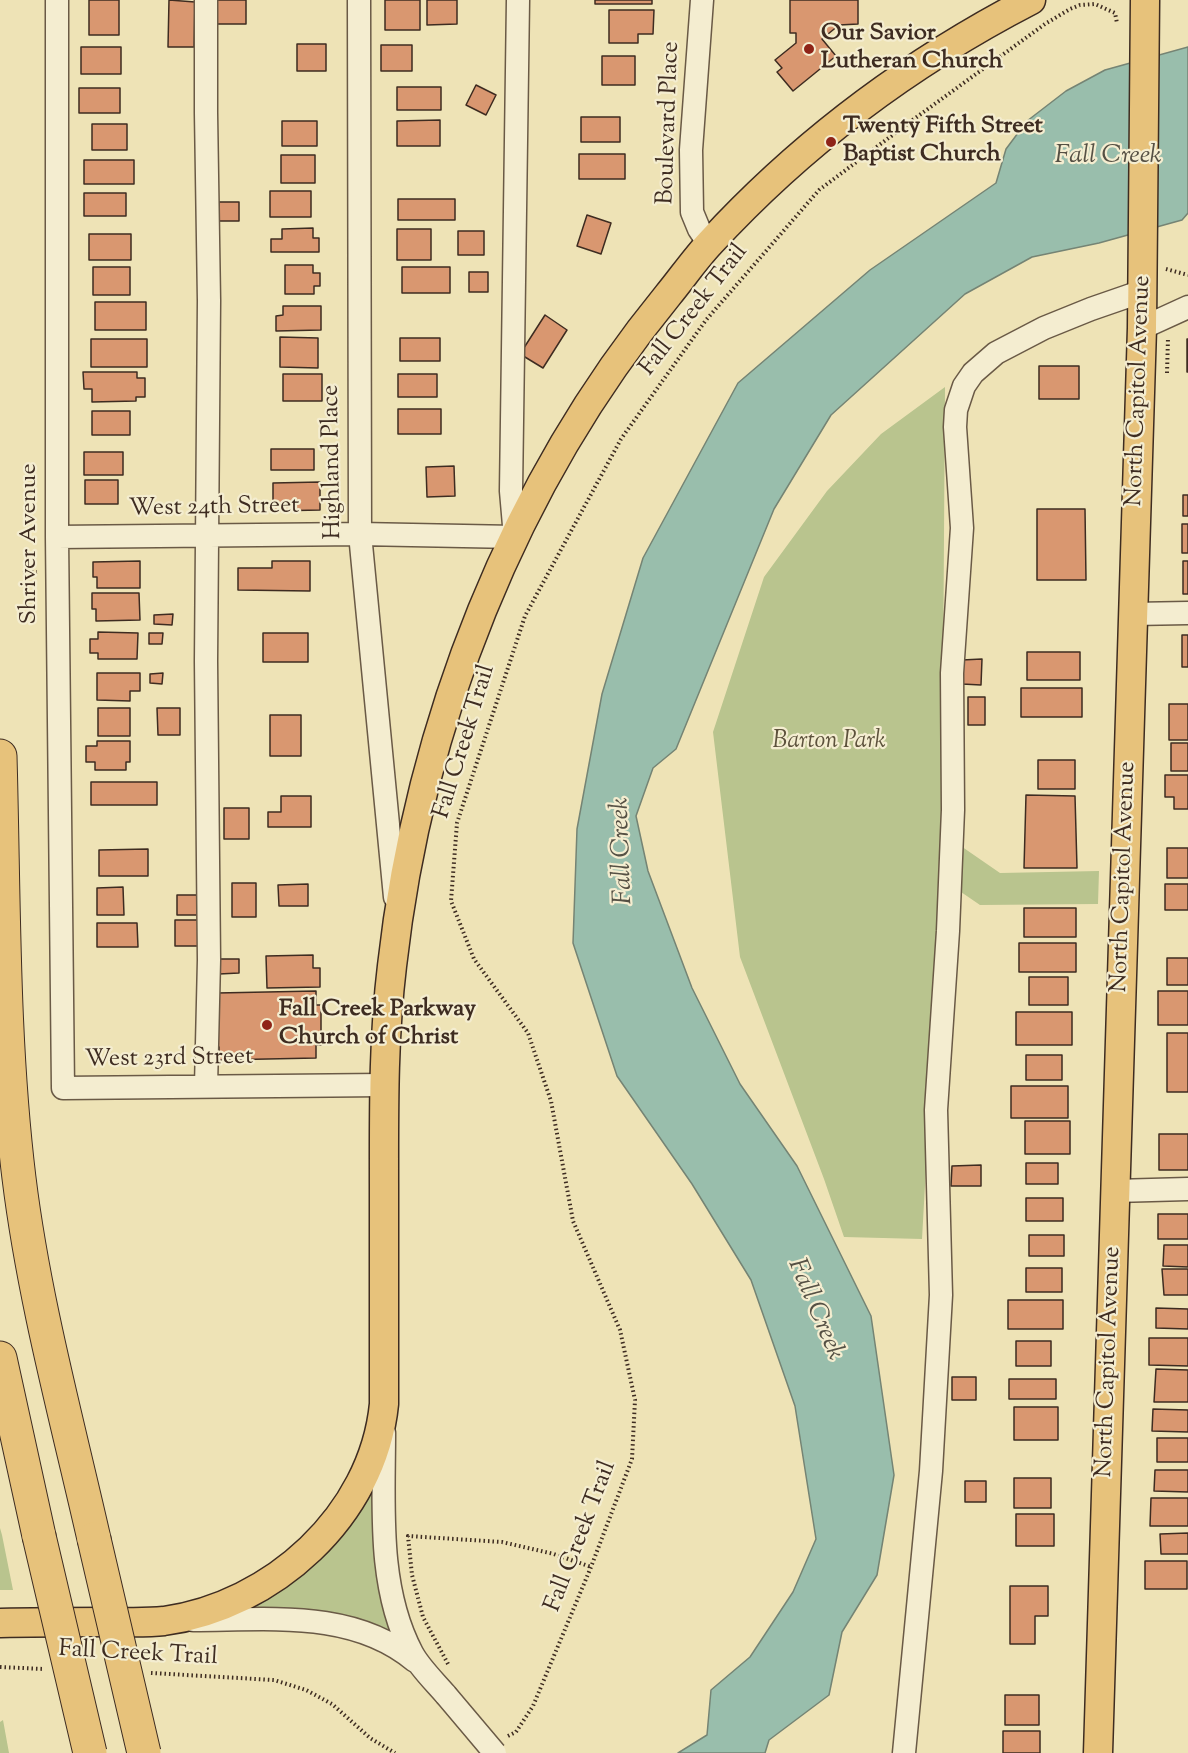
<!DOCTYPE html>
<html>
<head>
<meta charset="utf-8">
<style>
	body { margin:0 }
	canvas { display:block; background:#eee3b6 }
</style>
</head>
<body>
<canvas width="1188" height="1753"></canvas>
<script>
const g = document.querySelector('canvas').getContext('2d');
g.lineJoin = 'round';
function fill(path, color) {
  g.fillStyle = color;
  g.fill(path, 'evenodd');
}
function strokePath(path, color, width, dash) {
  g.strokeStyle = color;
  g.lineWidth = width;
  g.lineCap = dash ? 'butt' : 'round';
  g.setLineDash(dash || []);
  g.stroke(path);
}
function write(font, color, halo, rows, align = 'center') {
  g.font = font + ' "Sorts Mill Goudy",serif';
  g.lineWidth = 4.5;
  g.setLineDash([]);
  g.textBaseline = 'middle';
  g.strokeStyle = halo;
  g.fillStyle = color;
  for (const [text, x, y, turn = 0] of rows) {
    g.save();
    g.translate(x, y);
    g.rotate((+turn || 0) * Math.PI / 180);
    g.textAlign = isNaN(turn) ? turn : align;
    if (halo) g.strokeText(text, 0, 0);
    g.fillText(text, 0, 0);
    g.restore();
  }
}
const green = new Path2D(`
	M945 387 942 833 1000 873 1099 871 1098 904 980 905 942 879 922 1239 844 1237 824 1179 740 957 713 732 764 577 827 491 881 434Z
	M374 1483C373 1523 372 1563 381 1601 384 1613 389 1625 393 1637 382 1632 371 1624 360 1620 321 1607 280 1609 240 1609Z
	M0 1528 2 1535 13 1590H0Z
	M3 1720 9 1753H0V1722Z`);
const water = new Path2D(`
	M1188 47V213L1182 220 1099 243 1032 257 965 294 831 415 774 509 676 749 653 768 636 816 648 871 692 988 740 1084 797 1166 871 1316 894 1475 877 1575 842 1632 829 1695 769 1740 765 1753H678L707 1735 711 1690 750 1657 793 1592 816 1539 795 1406 751 1280 692 1184 617 1076 573 943 577 829 602 694 643 558 738 383 870 270 996 183 1006 149 1027 121 1066 91 1105 70Z`);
const building = new Path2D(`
	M89 0H119V35H89Z
	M169 0 195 2 194 47H168Z
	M217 0H246V24H217Z
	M385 0H420V30H385Z
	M427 0H457V24L427 25Z
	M595 0H652V4H595Z
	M790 0H858V24L839 25 822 39 836 56 793 91 777 72 782 68 775 60 796 43V33H790Z
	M609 10H654L653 34H638V43H609Z
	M297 44H326V71H297Z
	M381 45H412V71H381Z
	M81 47H121V74H81Z
	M602 56H635V85H602Z
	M476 85 496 95 486 115 466 105Z
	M397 87H441V110H397Z
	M79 88H120V113H79Z
	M581 117H620V142H581Z
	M440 120V146H397V121Z
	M282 121H317V146H282Z
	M92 124H127V150H92Z
	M579 154H625V179H579Z
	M281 155H315V183H281Z
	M84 160H134V184H84Z
	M270 191H311V217H270Z
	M84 193H126V216H84Z
	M398 199H455V220H398Z
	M219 202H239V221H219Z
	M587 215 611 223 601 254 577 246Z
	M313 228V238H319V252H271V239H282V229Z
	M397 229H431V260H397Z
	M458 231H484V255H458Z
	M89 234H131V260H89Z
	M285 265H313V273H320V286H314V294H285Z
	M93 267H130V295H93Z
	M402 267H450V293H402Z
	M469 272H488V292H469Z
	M95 302H146V330H95Z
	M283 306H321V330L276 331V316L283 315Z
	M545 315 567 330 543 368 520 354Z
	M280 337 318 338V368L280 367Z
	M400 338H440V361H400Z
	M91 339H147V367H91Z
	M1187 339H1188V372H1187Z
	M1039 366H1079V399H1039Z
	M83 372H137V378H145V397H136V401L92 402V389H84Z
	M283 374H322V401H283Z
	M398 374H437V397H398Z
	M398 409H441V434H398Z
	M92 411H130V435H92Z
	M271 449H314V470H271Z
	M84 452H123V475H84Z
	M454 466 455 496 427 497 426 467Z
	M85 480H118V504H85Z
	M320 482V510L273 511V483Z
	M1183 495H1188V516H1183Z
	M1037 509H1085L1086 580H1037Z
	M1182 524H1188V553H1182Z
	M140 561V588H97V577H93V562Z
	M272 561H310V591L238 590V568H272Z
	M1183 561H1188V594H1183Z
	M92 593H139L140 620 96 621V609H92Z
	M173 614 172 625 154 624V615Z
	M98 632 138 633 137 659H98V653H90V639H98Z
	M149 633H163L162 644H149Z
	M263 633H308V662H263Z
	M1182 635H1188V667H1182Z
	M1027 652H1080V680H1027Z
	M982 659 981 685 962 684V660Z
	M97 673H140V691H130V701L97 700Z
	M163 673 162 684 150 683V674Z
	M1021 688H1082V717H1021Z
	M968 697H985V725H968Z
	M1169 704H1188V740H1169Z
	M98 708H130V736H98Z
	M157 708H180V735H158Z
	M270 715H301V756H270Z
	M97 741H130V762H126V770H95V762H86V746H97Z
	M1171 743H1188V771H1171Z
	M1038 760H1075V789H1038Z
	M1165 775H1188V809H1174V797H1165Z
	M91 782H157V805H91Z
	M1026 795 1075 796 1077 868H1024Z
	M281 796H311V827H268V812H281Z
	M224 808H249V839H224Z
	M1167 848H1188V878H1167Z
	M148 849V876H99V850Z
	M232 883H256V917H232Z
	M308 884V906H279L278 885Z
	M1165 884H1188V910H1165Z
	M123 887 124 915H97V888Z
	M177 895H200V915H177Z
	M1024 908H1076V937H1024Z
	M175 920H201V946H175Z
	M97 923H137L138 947H97Z
	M1019 943H1076V972H1019Z
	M313 955V968H320V987L267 988 266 956Z
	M1167 958H1188V985H1167Z
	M219 959H239V973L219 974Z
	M1029 977H1068V1005H1029Z
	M316 991V1005H321V1045H316V1058L219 1060V1047H213L217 993Z
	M1158 991H1188V1025H1158Z
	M1016 1012H1072V1045H1016Z
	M1167 1033H1188V1092H1167Z
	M1026 1055H1062V1080H1026Z
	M1011 1086H1068V1118H1011Z
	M1025 1121H1070V1154H1025Z
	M1159 1134H1188V1170H1159Z
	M1026 1163H1058V1184H1026Z
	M981 1165V1186H951L952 1166Z
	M1026 1198H1063V1221H1026Z
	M1158 1214H1188V1239H1158Z
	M1029 1235H1064V1256H1029Z
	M1164 1245H1188V1267L1163 1266Z
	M1026 1268H1062V1292H1026Z
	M1162 1269H1188V1295H1164Z
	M1008 1300H1063V1329H1008Z
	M1156 1308 1188 1309V1329L1156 1328Z
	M1149 1338H1188V1366L1149 1365Z
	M1016 1341H1051V1366H1016Z
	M1156 1369 1188 1370V1402H1154Z
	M952 1377H976V1400H952Z
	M1009 1379H1056V1399H1009Z
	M1014 1407H1058V1440H1014Z
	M1153 1409 1188 1410V1432L1152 1431Z
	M1157 1438H1188V1462H1157Z
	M1155 1470H1188V1492L1154 1491Z
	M1014 1478H1051V1508H1014Z
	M965 1481H986V1502H965Z
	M1151 1498H1188V1526H1150Z
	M1016 1514H1054V1546H1016Z
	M1188 1533V1554H1161L1160 1534Z
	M1145 1561H1187V1589H1145Z
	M1010 1586H1048V1616H1035V1644H1010Z
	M1005 1695H1039V1725H1005Z
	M1003 1731H1040V1753H1003Z`);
const path = new Path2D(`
	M1166 269 1188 275
	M1167 373 1168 338
	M23 573 37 572
	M448 1664 423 1617 412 1575 408 1536 502 1542 554 1554 591 1567
	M0 1667 44 1669
	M151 1673 274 1680 306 1690 332 1704 370 1738 395 1753
	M508 1736 516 1732 533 1706 591 1567 632 1459 635 1400 620 1330 573 1221 551 1101 528 1033 474 959 451 901 457 823 525 616 621 439 706 320 819 190 914 119 1045 24 1070 9 1080 5 1095 4 1115 13 1117 23`);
const minor = new Path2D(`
	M57 0V537L63 1088 384 1085
	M359 0 360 534 395 897
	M702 0 691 150 692 212 699 229 709 244
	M1142 328 1188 307
	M57 537 360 534 515 537 511 491 518 0
	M1133 614 1188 613
	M206 1086 209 960 206 661 209 301 206 113V0
	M1115 1191 1188 1189
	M384 1433C384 1505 377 1587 412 1653 420 1668 435 1682 446 1695
	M193 1620C268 1620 353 1609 415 1661
	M904 1753 931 1471 941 1295 936 1110 948 931 953 810 952 673 962 528 955 427 956 410 964 386 973 373 996 353 1044 328 1091 309 1143 291`);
const major = new Path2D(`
	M0 1623C36 1622 73 1622 109 1622 127 1622 146 1623 164 1621 272 1606 373 1516 384 1404 384 1332 384 1261 384 1189 384 1115 383 1040 392 966 419 724 513 484 668 295 682 278 695 259 710 243 802 143 911 62 1031 0
	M1098 1753 1142 328 1145 0`);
const highway = new Path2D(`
	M0 756C4 897 2 1039 19 1178 34 1300 67 1420 94 1539
	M0 1358 39 1536`);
const minorBridge = new Path2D(`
	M446 1695 495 1753`);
const highwayBridge = new Path2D(`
	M39 1536 90 1753
	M94 1539 144 1753`);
const markers = [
	[809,49,6,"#8f2418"],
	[831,142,6,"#8f2418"],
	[267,1025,6,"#8f2418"]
];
const poiNames = [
	["Our Savior",821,35],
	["Lutheran Church",821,63],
	["Twenty Fifth Street",843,128],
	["Baptist Church",843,156],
	["Fall Creek Parkway",279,1011],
	["Church of Christ",279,1039]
];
const streetNames = [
	["Boulevard Place",670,123,-88],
	["Fall Creek Trail",695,311,-52],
	["North Capitol Avenue",1140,391,-88],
	["Highland Place",334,462,-91],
	["West 24th Street",214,509,-1],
	["Shriver Avenue",31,544,-90],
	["Fall Creek Trail",466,742,-73],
	["North Capitol Avenue",1125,877,-88],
	["West 23rd Street",169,1060,-1],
	["North Capitol Avenue",1110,1362,-88],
	["Fall Creek Trail",582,1537,-69],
	["Fall Creek Trail",138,1655,3]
];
const parkNames = [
	["Barton Park",829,743]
];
const waterNames = [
	["Fall Creek",1108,158],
	["Fall Creek",624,851,-92],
	["Fall Creek",814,1310,67]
];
fill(green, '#b9c48e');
fill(water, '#99beac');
strokePath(water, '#758474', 1.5);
fill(building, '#d99770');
strokePath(building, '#3e2c21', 1.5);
strokePath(minor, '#6a5a46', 25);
strokePath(major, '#3e2c21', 31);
strokePath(highway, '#3e2c21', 35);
strokePath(path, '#3e2c21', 4, [1.5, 3]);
strokePath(minor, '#f4edd0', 22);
strokePath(major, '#e7c27b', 28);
strokePath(highway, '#e7c27b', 33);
strokePath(minorBridge, '#6a5a46', 25, []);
strokePath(highwayBridge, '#3e2c21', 35, []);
strokePath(minorBridge, '#f4edd0', 22);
strokePath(highwayBridge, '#e7c27b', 33);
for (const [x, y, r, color] of markers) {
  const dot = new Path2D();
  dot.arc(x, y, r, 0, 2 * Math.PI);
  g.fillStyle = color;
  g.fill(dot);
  strokePath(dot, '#f4edd0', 2);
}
write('bold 24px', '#3e2c21', '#f4edd0', poiNames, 'left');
write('24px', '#3e2c21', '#f4edd0', streetNames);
write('italic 24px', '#5d523c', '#f4edd0', parkNames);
write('italic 26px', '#555044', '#f4edd0', waterNames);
</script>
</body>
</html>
